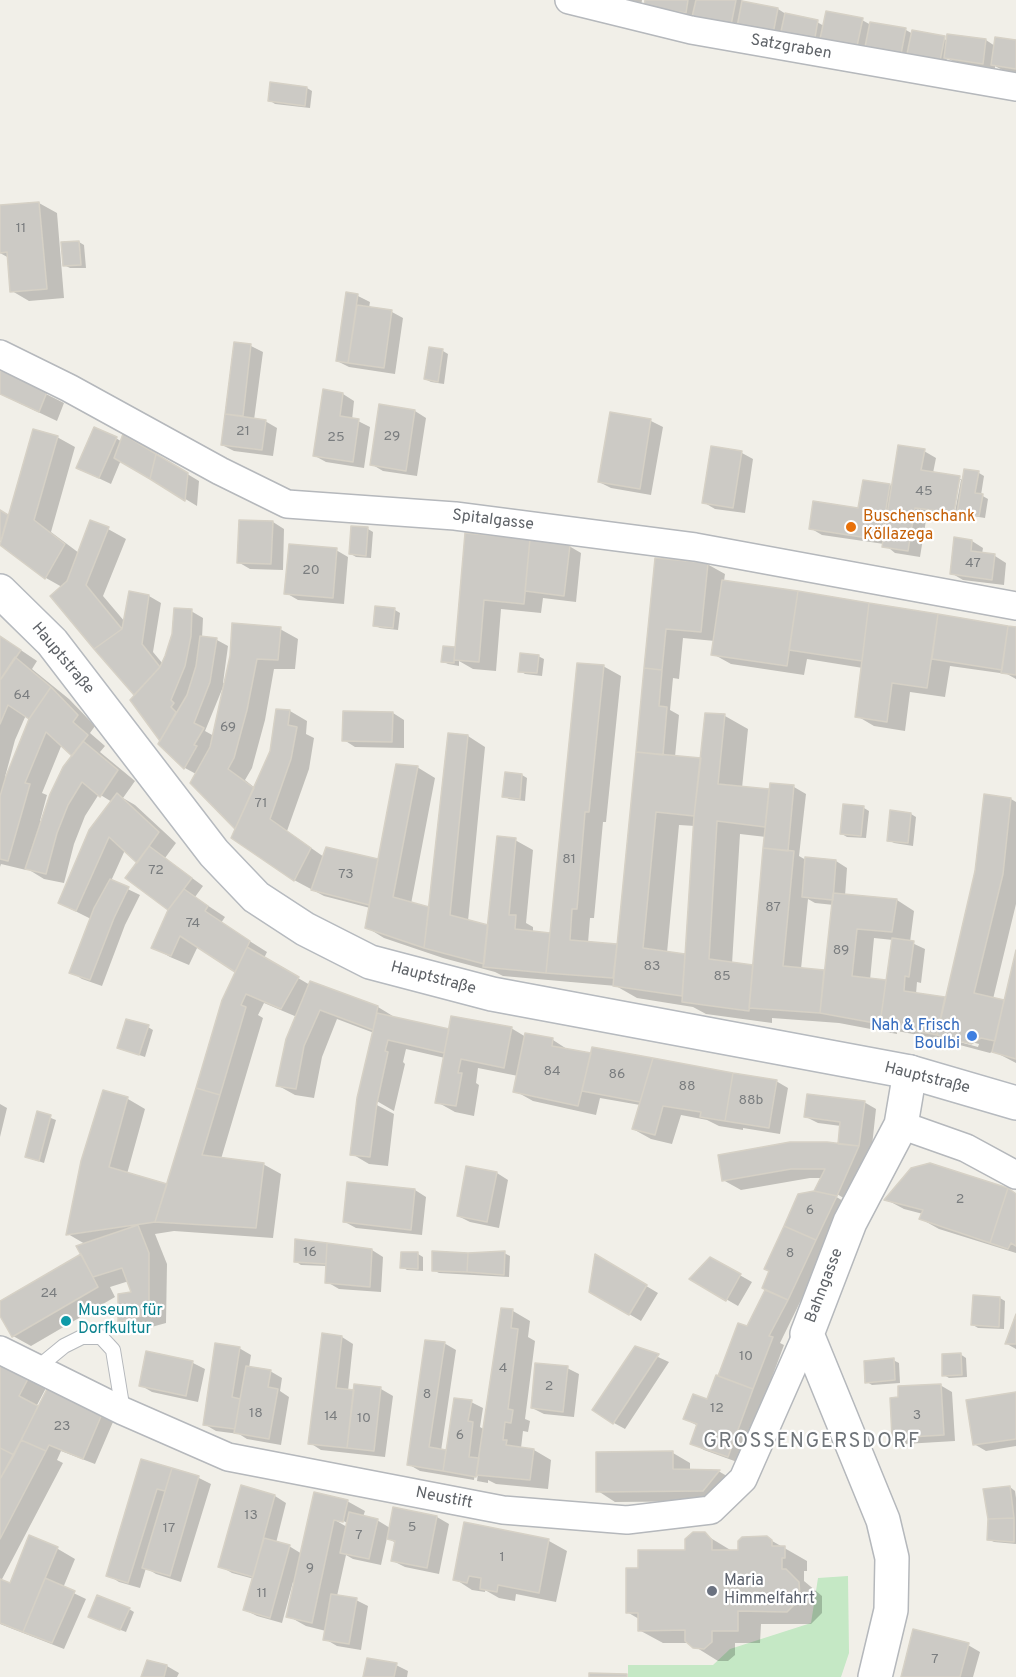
<!DOCTYPE html>
<html>
<head>
<meta charset="utf-8">
<style>
	body { margin:0 }
	canvas { display:block; background:#f1efe8 }
</style>
</head>
<body>
<canvas width="1016" height="1677"></canvas>
<script>
const g = document.querySelector('canvas').getContext('2d');
g.lineJoin = 'round';
function fill(path, color) {
  g.fillStyle = color;
  g.fill(path, 'evenodd');
}
function strokePath(path, color, width, dash) {
  g.strokeStyle = color;
  g.lineWidth = width;
  g.lineCap = dash ? 'butt' : 'round';
  g.setLineDash(dash || []);
  g.stroke(path);
}
function write(font, color, halo, rows, align = 'center') {
  g.font = font + ' Overpass,sans-serif';
  g.lineWidth = 4.5;
  g.setLineDash([]);
  g.textBaseline = 'middle';
  g.strokeStyle = halo;
  g.fillStyle = color;
  for (const [text, x, y, turn = 0] of rows) {
    g.save();
    g.translate(x, y);
    g.rotate((+turn || 0) * Math.PI / 180);
    g.textAlign = isNaN(turn) ? turn : align;
    if (halo) g.strokeText(text, 0, 0);
    g.fillText(text, 0, 0);
    g.restore();
  }
}
const green = new Path2D(`
	M848 1576 849 1653 841 1677H628V1665H713L730 1649 811 1623 818 1578Z`);
const shadow = new Path2D(`
	M609 0H642L641 6Z
	M646 0H741L747 3 778 9 789 16 817 22 824 26 862 20 871 25 906 30 913 34 948 40 949 36 986 40 995 46 1016 42V73L1004 71 995 66V69L958 64 947 58 946 63 834 45 820 37 819 45 657 12Z
	M307 88 312 91 310 108 275 104 269 100Z
	M39 203 57 213 64 298 29 301 12 291 9 258 0 253V207Z
	M79 242 84 245 86 268H70L64 265Z
	M358 296 370 302 369 308 392 312 403 318 395 374 349 367 337 361Z
	M235 343 251 346 263 352 254 420 265 421 277 428 273 456 234 451 222 445Z
	M430 349 443 351 448 354 444 384 431 382 425 379Z
	M0 371 64 403 57 421 0 394Z
	M343 394 354 401 352 420 358 421 370 427 364 468 326 462 315 456Z
	M415 411 426 418 417 476 383 471 371 464Z
	M611 414 651 421 663 427 651 495 611 488 599 482Z
	M124 436 199 481 197 506 121 460 111 484 77 468 116 438 122 442Z
	M57 437 75 447 51 532 79 553 108 529 126 539 103 596 125 622 130 593 149 596 161 603 153 652 163 664 191 611 203 618 202 638 217 640 228 646 223 683 225 684 280 629 298 639 295 669H274L265 720 252 768 245 780 255 788 290 711 307 721 306 734 314 738 309 769 287 831 324 857 379 861 417 767 435 778 411 904 430 909 468 736 485 747 468 921 489 927 515 840 533 850 526 923 533 927V933L551 934 603 666 621 676 606 822H603L594 918H590L588 943 618 947 656 559 707 564 725 574 724 581 1016 628V679L1007 674 950 666 945 697 910 692 905 731 874 726 857 716 863 668 807 659 804 675 731 664 713 654 715 641 683 638 679 679 673 678 670 710 679 715 675 757 702 760 725 716 748 729 742 788 771 791V785L794 787 806 794 799 856 806 860 836 861 847 868 845 896 897 900 914 911 910 942 925 949 921 983 917 982 916 994 947 1000 976 871 985 796 1011 799 1016 802V904L993 999 1006 1002 1016 956V1063L993 1051 990 1053 956 1044 950 1041 897 1031V1034L839 1023 772 1018V1023L706 1014 693 1007 637 998 616 986 503 976 495 972 443 958 384 938 366 927 370 908 324 896 294 880 237 828 192 782 196 774 185 768 160 743 162 741 136 696 95 648 62 587 46 578 0 538V510L9 517ZM223 687H224L214 736 205 731ZM679 825 695 826 686 956 667 953ZM740 834 766 837 754 968 732 964ZM808 899 815 903 834 905 826 972 801 969ZM874 938 893 940 887 982 870 980ZM956 1038 979 1044 978 1047 956 1041Z
	M924 451 936 458 933 473 964 480 979 473 984 476 981 495 988 499 985 518 966 515 965 519 954 517 961 480H958L952 517 927 514 920 557 895 553 884 544 822 535 810 528 860 510 890 485 893 487Z
	M742 453 753 459 745 513 715 509 703 502Z
	M273 522 284 529 283 570 250 569 238 562Z
	M368 529 373 532 371 558 356 557 351 554Z
	M467 535 569 546 581 553 576 602 543 598 541 613 501 609 496 671 473 669 459 661V666L448 664 442 661 444 647 456 649Z
	M972 541 983 548 982 554 995 556 1006 563 1004 585 963 580 951 573Z
	M336 550 348 557 344 604 298 600 286 593Z
	M395 610 400 613 398 630 380 628 374 625Z
	M0 636 37 661 32 669 69 699 95 726 90 733 105 746 100 752 135 781 123 798 135 805 176 843 165 858 203 886 195 897 225 917 221 923 267 952 264 958 310 985 311 983 378 1007 396 1018 450 1031 511 1028 526 1037V1035L553 1040 570 1051 776 1081 788 1088 780 1134 743 1128V1130L719 1126 707 1120 681 1115 672 1144 651 1139 633 1129 640 1105 600 1098 596 1115 533 1101 515 1091 518 1076 478 1068 476 1083 479 1085 474 1116 455 1112 437 1102 445 1058 406 1049 403 1062 405 1064 394 1111 375 1100V1104L394 1114 388 1166 369 1164 352 1154 374 1033 337 1019 322 1057 314 1098 295 1095 277 1085 297 1017 264 1003 258 1015 263 1018 221 1159 263 1164 281 1174 273 1238 174 1231 155 1234 167 1264 166 1323 137 1331 120 1321 133 1293 129 1281 110 1287 115 1297 31 1346 13 1336 0 1313V1302L83 1255 85 1244 68 1234 104 1091 128 1099 145 1109 127 1174 168 1186 237 972 198 946 189 965 170 957 153 947 170 908H169L139 863 125 850 111 881 140 895 125 925 102 986 82 979 71 972 91 919 59 903 112 802 99 794 85 816 74 844 64 883 44 879 26 868V870L1 864 0 867V683L3 678 0 676ZM26 715 30 718 7 777H5L15 740ZM62 744 74 755 42 821H40L47 795 42 793Z
	M538 656 544 659 542 676 525 674 520 671Z
	M393 713 404 720V748L355 747 344 740Z
	M522 775 527 778 525 801 509 799 504 796Z
	M864 808 869 811 866 838 847 837 842 834Z
	M911 814 916 817 913 846 894 843 888 840Z
	M148 1027 153 1030 145 1057 119 1048Z
	M864 1102 876 1109 871 1155 855 1205 832 1191 830 1193 848 1204 780 1343 784 1345 740 1463 704 1450 692 1443 698 1426 685 1419 708 1401 767 1289 822 1178H810L741 1190 723 1180 839 1145 841 1126 818 1123 806 1117Z
	M0 1104 7 1108 0 1137Z
	M38 1113 56 1120 44 1163 26 1157Z
	M497 1173 508 1180 499 1228 470 1222 458 1216Z
	M415 1190 426 1197 422 1235 356 1228 345 1222Z
	M1016 1195V1253L939 1229 921 1219 923 1214 904 1209 887 1200Z
	M372 1250 383 1257 381 1292 339 1289 327 1282V1266L301 1265 295 1261Z
	M504 1253 510 1256 509 1277 439 1273 433 1270 468 1254Z
	M418 1254 423 1257V1271L407 1270 402 1267Z
	M596 1256 658 1293 641 1321 590 1291Z
	M711 1259 752 1282 738 1306 691 1279Z
	M975 1296 1000 1298 1005 1301 1004 1329 978 1328 973 1325Z
	M513 1311 530 1321 528 1337 535 1341 525 1419 530 1421 528 1432 523 1431 521 1448 534 1450 551 1460 548 1489 496 1484 488 1480V1483L477 1481 478 1473H475L474 1480 420 1471 408 1464 444 1343 456 1350 441 1451H447L471 1402 483 1408 480 1427 485 1430Z
	M1016 1318V1349L1007 1344Z
	M342 1337 353 1344 348 1391 355 1392 356 1386 381 1389 393 1396 385 1457 321 1450 310 1443Z
	M636 1347 669 1362 625 1429 614 1423Z
	M239 1348 251 1355 249 1368 270 1371 282 1378 280 1391 289 1397 281 1445 247 1439 239 1434 216 1431 204 1424Z
	M148 1353 193 1363 205 1369 198 1402 152 1392 140 1385Z
	M960 1354 966 1358 967 1377 949 1378 944 1375Z
	M893 1360 899 1363 900 1383 872 1385 867 1382Z
	M0 1364 46 1388 36 1407 39 1408 48 1391 113 1422 95 1464 61 1451 57 1460 63 1463 1 1581 10 1585 30 1537 58 1549 75 1559 63 1588 86 1599 64 1649 0 1624Z
	M567 1368 579 1374 574 1417 544 1414 532 1408Z
	M940 1385 952 1392 955 1441 905 1444 893 1437Z
	M1016 1394V1446L986 1451 974 1444Z
	M673 1453 690 1463V1471L720 1472 737 1482 721 1501 615 1502 598 1491Z
	M142 1461 199 1478 211 1484 181 1582 156 1574 146 1568 140 1588 119 1582 108 1575Z
	M242 1487 275 1496 286 1503 276 1543 289 1546 302 1554 347 1501 365 1511 363 1517 377 1520 390 1528 394 1509 437 1517 449 1524 439 1574 405 1567 393 1561 396 1543 387 1538 381 1565 353 1559 346 1555 337 1596 356 1600 368 1606 361 1650 337 1646 325 1639 326 1631 306 1626 288 1616 295 1582H293L282 1623 257 1616 245 1610 254 1579 232 1573 220 1566ZM337 1517 347 1523V1527L335 1520Z
	M1010 1487 1015 1491 1016 1498V1544L994 1542 988 1539Z
	M465 1524 549 1541 567 1551 556 1602 516 1594 515 1601 499 1598 485 1590V1592L472 1590 455 1579Z
	M704 1534 732 1551H739L767 1538 807 1561V1571H804V1581L822 1596V1613L811 1624H761L760 1643H735V1655L728 1661H718L689 1643H663L639 1630V1619L627 1612 640 1569 687 1551Z
	M129 1609 134 1612 126 1632 95 1620Z
	M968 1645 980 1652 973 1677H904Z
	M148 1662 167 1666 179 1673 177 1677H143Z
	M396 1665 408 1671 407 1677H364Z`);
const building = new Path2D(`
	M645 0H688L686 13 644 6Z
	M696 0H736L731 25 692 17Z
	M742 1 778 8 773 34 737 27Z
	M826 11 863 18 857 46 820 39Z
	M785 13 818 20 814 43 780 36Z
	M870 22 906 28 901 54 865 47Z
	M912 30 945 36 940 61 907 54Z
	M947 34 986 39 983 64 944 58Z
	M995 37 1016 40V69L991 65Z
	M270 82 307 87 305 106 268 101Z
	M39 202 47 289 10 292 7 252 0 253V205Z
	M79 241 81 265 63 266 61 242Z
	M346 292 358 294 348 363 336 361Z
	M357 305 392 310 384 368 348 363Z
	M234 342 251 344 243 416 225 414Z
	M429 347 443 349 438 382 424 379Z
	M0 370 47 392 39 412 0 394Z
	M323 389 343 393 340 416 359 419 353 462 313 456Z
	M379 404 415 410 406 471 370 465Z
	M610 412 651 419 640 489 598 482Z
	M225 414 266 420 262 450 221 445Z
	M94 427 117 437 99 478 76 468Z
	M33 429 58 436 34 520 65 544 45 579 0 545Z
	M123 434 156 454 150 479 114 458Z
	M898 445 925 449 921 470 960 476 954 513 915 508 908 551 882 547Z
	M711 446 742 451 733 508 702 503Z
	M156 454 188 473 185 501 150 479Z
	M964 469 979 471 975 493 983 494 979 516 957 513Z
	M863 480 890 484 881 540 809 529 813 501 858 508Z
	M0 510 8 515 1 540H0Z
	M90 520 109 527 86 585 122 629 94 649 50 596 67 581Z
	M239 520 273 521 271 564 237 563Z
	M351 526 368 527 366 556 349 554Z
	M465 533 530 539 524 604 484 600 479 662 454 660Z
	M954 537 972 540 971 551 995 554 992 580 950 574Z
	M530 539 570 545 564 596 525 591Z
	M289 544 337 548 333 598 284 594Z
	M655 558 708 563 701 632 666 629 662 670 644 668Z
	M722 580 798 591 787 666 711 655Z
	M129 591 149 595 142 644 160 667 134 695 94 649 122 629Z
	M798 591 869 603 862 661 789 650Z
	M869 603 938 614 927 688 892 683 887 722 855 717Z
	M375 606 395 608 393 628 373 626Z
	M174 608 192 609 191 636 185 666 171 700 174 703 171 707 176 712 160 741 130 700 160 667 165 656 172 634Z
	M938 614 1008 626 1002 670 932 659Z
	M232 623 281 627 278 660 257 659 247 710 234 758 228 769 254 788 235 829 190 783 210 747 230 656Z
	M1008 626 1016 627V675L1001 673Z
	M0 636 21 650 1 679 0 678Z
	M200 636 217 638 210 682 194 723 204 728 194 745 197 746 184 769 158 744 187 695 196 666Z
	M443 646 455 647 454 663 441 662Z
	M520 653 539 655 537 673 518 672Z
	M15 657 51 687 29 719 8 705 0 724V680Z
	M577 663 604 665 589 812H585L577 909H572L570 940 617 944 613 978 546 973Z
	M644 668 662 670 659 706 667 707 663 755 636 752Z
	M51 687 78 715 73 722 88 735 72 756 46 732 25 783 30 784 8 861 0 859V796L6 776 29 719Z
	M276 709 290 710 288 725 297 727 291 759 270 819 311 848 294 881 231 838 270 751Z
	M343 711 393 712 392 742 342 741Z
	M705 713 725 714 718 784 769 789 765 827 717 821 709 959 753 965 749 1011 682 1002 694 816Z
	M448 733 468 735 450 915 488 925 484 964 424 948Z
	M83 741 118 770 100 797 82 782 68 805 57 833 46 874 25 869 50 794 63 767Z
	M636 752 701 758 694 816 656 812 643 948 685 954 682 996 613 986Z
	M396 764 418 766 393 897 429 907 424 948 365 928Z
	M505 772 522 774 520 799 502 797Z
	M770 783 794 785 788 851 763 848Z
	M117 793 159 832 137 863 109 837 76 911 58 903 89 830Z
	M984 794 1011 798 1003 874 974 993 1004 1000 995 1041 981 1038 971 1044 937 1035 975 871Z
	M843 804 864 806 861 836 840 834Z
	M890 810 911 813 908 843 887 841Z
	M497 836 516 838 509 915H516L515 929 550 933 546 973 483 967Z
	M149 846 192 878 168 910 125 878Z
	M326 847 378 859 369 905 311 890Z
	M763 848 794 851 783 966 824 970 820 1013 749 1008Z
	M805 857 836 860 833 900 802 897Z
	M110 879 129 887 114 918 90 980 69 973 94 908Z
	M184 889 208 906 205 911 250 941 235 972 180 936 171 956 151 948 168 910Z
	M833 893 897 899 892 932 857 929 852 976 886 980 880 1024 820 1013Z
	M892 938 914 941 909 977 905 976 904 991 945 997 937 1035 880 1024Z
	M247 947 299 977 281 1009 246 994 241 1005 246 1007 220 1095 196 1088 222 1000Z
	M1016 950V1059L992 1052Z
	M310 981 378 1006 373 1030 320 1010 304 1046 296 1089 276 1086 286 1039Z
	M377 1013 449 1029 444 1053 388 1040 385 1051 388 1052 377 1103 370 1157 350 1155 357 1098Z
	M451 1016 512 1027 504 1068 461 1059 458 1073H462L456 1106 435 1103Z
	M126 1019 149 1025 139 1055 117 1048Z
	M525 1033 553 1038 552 1046 591 1053 578 1106 513 1092Z
	M592 1047 653 1058 640 1102 582 1091Z
	M653 1058 733 1073 725 1121 700 1117 701 1112 663 1106 655 1135 632 1129Z
	M733 1073 777 1080 769 1128 725 1121Z
	M196 1088 220 1095 202 1155 264 1163 256 1228 155 1222Z
	M103 1090 128 1097 109 1167 167 1184 155 1222 66 1235 81 1161Z
	M807 1094 865 1101 859 1146 838 1144 840 1122 804 1117Z
	M37 1111 51 1115 39 1161 25 1157Z
	M790 1142H827L859 1146 837 1196 814 1191 825 1169H791L722 1181 718 1155Z
	M930 1163 1008 1188 990 1243 919 1219 923 1210 884 1200 911 1168Z
	M466 1166 497 1172 487 1222 457 1216Z
	M347 1182 415 1189 411 1230 343 1222Z
	M1008 1188 1016 1194V1246L1011 1243 1008 1249 990 1243Z
	M814 1191 837 1196 816 1240 784 1226 798 1194Z
	M138 1225 149 1253V1314L118 1322V1294L131 1292 122 1268 93 1277 76 1246Z
	M784 1226 816 1240 788 1300 762 1288 769 1271 764 1269Z
	M295 1239 327 1243 326 1264 294 1262Z
	M327 1243 372 1249 370 1287 325 1283Z
	M432 1251 468 1253 467 1272 432 1271Z
	M505 1251 504 1275 467 1272 468 1253Z
	M401 1252H418V1269L400 1268Z
	M81 1254 98 1287 12 1337 0 1316V1301Z
	M595 1254 647 1285 629 1315 589 1292Z
	M710 1257 741 1274 726 1301 689 1279Z
	M765 1290 788 1300 769 1336 773 1337 753 1389 718 1376 738 1323 747 1326Z
	M973 1295 1000 1297 999 1327 971 1325Z
	M501 1308 513 1309 511 1328 518 1329 508 1409 513 1410 511 1423 505 1422 503 1440H507L506 1445 534 1449 530 1480 476 1475Z
	M1016 1314V1344H1005Z
	M322 1333 342 1336 336 1388 354 1390 347 1448 308 1444Z
	M425 1340 445 1342 429 1447 446 1450 443 1471 407 1465Z
	M215 1343 240 1347 232 1397 240 1399 235 1429 203 1425Z
	M635 1346 659 1354 613 1424 592 1410Z
	M146 1351 193 1361 186 1396 139 1386Z
	M961 1353 962 1375 942 1376V1354Z
	M894 1358 895 1380 865 1383 864 1361Z
	M0 1362 29 1377 19 1396 38 1406 14 1455 0 1448Z
	M535 1363 568 1366 563 1412 531 1408Z
	M246 1366 271 1370 268 1387 278 1389 269 1439 234 1433Z
	M716 1375 753 1389 728 1457 690 1444 697 1424 683 1419 693 1394 707 1399Z
	M354 1384 381 1387 374 1451 347 1448Z
	M941 1384 944 1435 892 1438 890 1398 898 1397V1386Z
	M47 1389 102 1414 83 1459 49 1445 46 1451 21 1440Z
	M1016 1392V1439L973 1445 966 1400Z
	M454 1398 472 1400 468 1421 473 1422 469 1457 479 1458 476 1477 443 1471Z
	M21 1440 46 1451 0 1539V1479Z
	M0 1448 14 1455 0 1479Z
	M673 1451V1469L720 1470 703 1491 596 1492V1452Z
	M141 1459 172 1468 165 1491 157 1489 128 1583 106 1576Z
	M172 1468 199 1476 170 1576 142 1568Z
	M241 1485 275 1495 253 1577 218 1567Z
	M1010 1486 1014 1518 988 1519 983 1489Z
	M314 1492 348 1500 343 1522 334 1520 312 1623 286 1617Z
	M393 1507 437 1516 427 1568 391 1561 395 1541 387 1539Z
	M349 1512 378 1519 369 1559 340 1553Z
	M1014 1518V1542L987 1540 988 1519Z
	M464 1522 549 1539 539 1593 498 1585 497 1592 480 1589 481 1578 469 1576 467 1583 453 1580Z
	M693 1532H705L712 1540V1550H738V1541L742 1537 767 1536 772 1540V1546H785V1558H782V1569H786L799 1582 800 1599 787 1612 738 1611V1631H712V1642L704 1649 693 1648 685 1641V1630L638 1631V1613H626V1568H638V1550H685V1539Z
	M29 1535 58 1547 23 1632 0 1623V1579L10 1583Z
	M264 1538 290 1545 270 1618 243 1610Z
	M45 1578 75 1591 52 1643 23 1632Z
	M331 1594 357 1598 349 1644 323 1640Z
	M97 1595 130 1608 120 1630 88 1617Z
	M913 1629 969 1643 960 1677H901Z
	M367 1658 397 1663 394 1677H363Z
	M147 1660 167 1665 164 1677H141Z
	M589 1673 627 1674V1677H589Z`);
const service = new Path2D(`
	M36 1369 64 1346 82 1337H101L113 1350 123 1411`);
const minor = new Path2D(`
	M569 0 691 30 1016 87
	M0 354 69 388 220 471 287 504 455 516 695 547 1016 606
	M901 1125 966 1148 1016 1175
	M0 1350 123 1411 228 1457 503 1510 627 1520 711 1510 743 1479 807 1334`);
const tertiary = new Path2D(`
	M875 1677 891 1610 892 1558 883 1520 807 1334 850 1222 901 1125 910 1072`);
const secondary = new Path2D(`
	M0 591 52 642 214 853 256 897 305 929 370 962 492 994 910 1072 1016 1103`);
const markers = [
	[851,527,6,"#e8710a"],
	[972,1036,6,"#3f7fe0"],
	[66,1321,6,"#0f9aa8"],
	[712,1591,6,"#6b7280"]
];
const numberNames = [
	["11",21,229],
	["21",243,432],
	["29",392,437],
	["25",336,438],
	["45",924,492],
	["47",973,564],
	["20",311,571],
	["64",22,696],
	["69",228,728],
	["71",261,804],
	["81",569,860],
	["72",156,871],
	["73",346,875],
	["87",773,908],
	["74",193,924],
	["89",841,951],
	["83",652,967],
	["85",722,977],
	["84",552,1072],
	["86",617,1075],
	["88",687,1087],
	["88b",751,1101],
	["2",960,1200],
	["6",810,1211],
	["16",310,1253],
	["8",790,1254],
	["24",49,1294],
	["10",746,1357],
	["4",503,1369],
	["2",549,1387],
	["8",427,1395],
	["12",717,1409],
	["18",256,1414],
	["3",917,1416],
	["14",331,1417],
	["10",364,1419],
	["23",62,1427],
	["6",460,1436],
	["13",251,1516],
	["5",412,1528],
	["17",169,1529],
	["7",359,1536],
	["1",502,1558],
	["9",310,1569],
	["11",262,1594],
	["7",935,1660]
];
const streetNames = [
	["Satzgraben",791,48,10],
	["Spitalgasse",493,521,7],
	["Hauptstraße",62,659,50],
	["Hauptstraße",433,979,15],
	["Hauptstraße",927,1079,14],
	["Bahngasse",825,1286,-69],
	["Neustift",444,1499,11]
];
const foodNames = [
	["Buschenschank",863,518],
	["Köllazega",863,536]
];
const shopNames = [
	["Nah & Frisch",960,1027],
	["Boulbi",960,1045]
];
const cultureNames = [
	["Museum für",78,1312],
	["Dorfkultur",78,1330]
];
const worshipNames = [
	["Maria",724,1582],
	["Himmelfahrt",724,1600]
];
const quarterNames = [
	["GROSSENGERSDORF",812,1443]
];
fill(green, '#c5e8c5');
fill(shadow, '#0003');
fill(building, '#cccac5');
strokePath(building, '#d6d1c6', 1.5);
strokePath(service, '#b5b8bc', 16);
strokePath(minor, '#b5b8bc', 30);
strokePath(tertiary, '#b5b8bc', 36);
strokePath(secondary, '#b6babf', 36);
strokePath(service, '#fff', 14);
strokePath(minor, '#fff', 27);
strokePath(tertiary, '#fff', 33);
strokePath(secondary, '#fff', 33);
for (const [x, y, r, color] of markers) {
  const dot = new Path2D();
  dot.arc(x, y, r, 0, 2 * Math.PI);
  g.fillStyle = color;
  g.fill(dot);
  strokePath(dot, '#fff', 2);
}
write('14px', '#7a7d7f', null, numberNames);
write('16px', '#5f6368', '#fff', streetNames);
write('16px', '#c56008', '#fff', foodNames, 'left');
write('16px', '#366cbe', '#fff', shopNames, 'right');
write('16px', '#0d838f', '#fff', cultureNames, 'left');
write('16px', '#5b616d', '#fff', worshipNames, 'left');
g.letterSpacing = '1.5px';
write('20px', '#70757a', '#fff', quarterNames);
g.letterSpacing = '0px';
</script>
</body>
</html>
